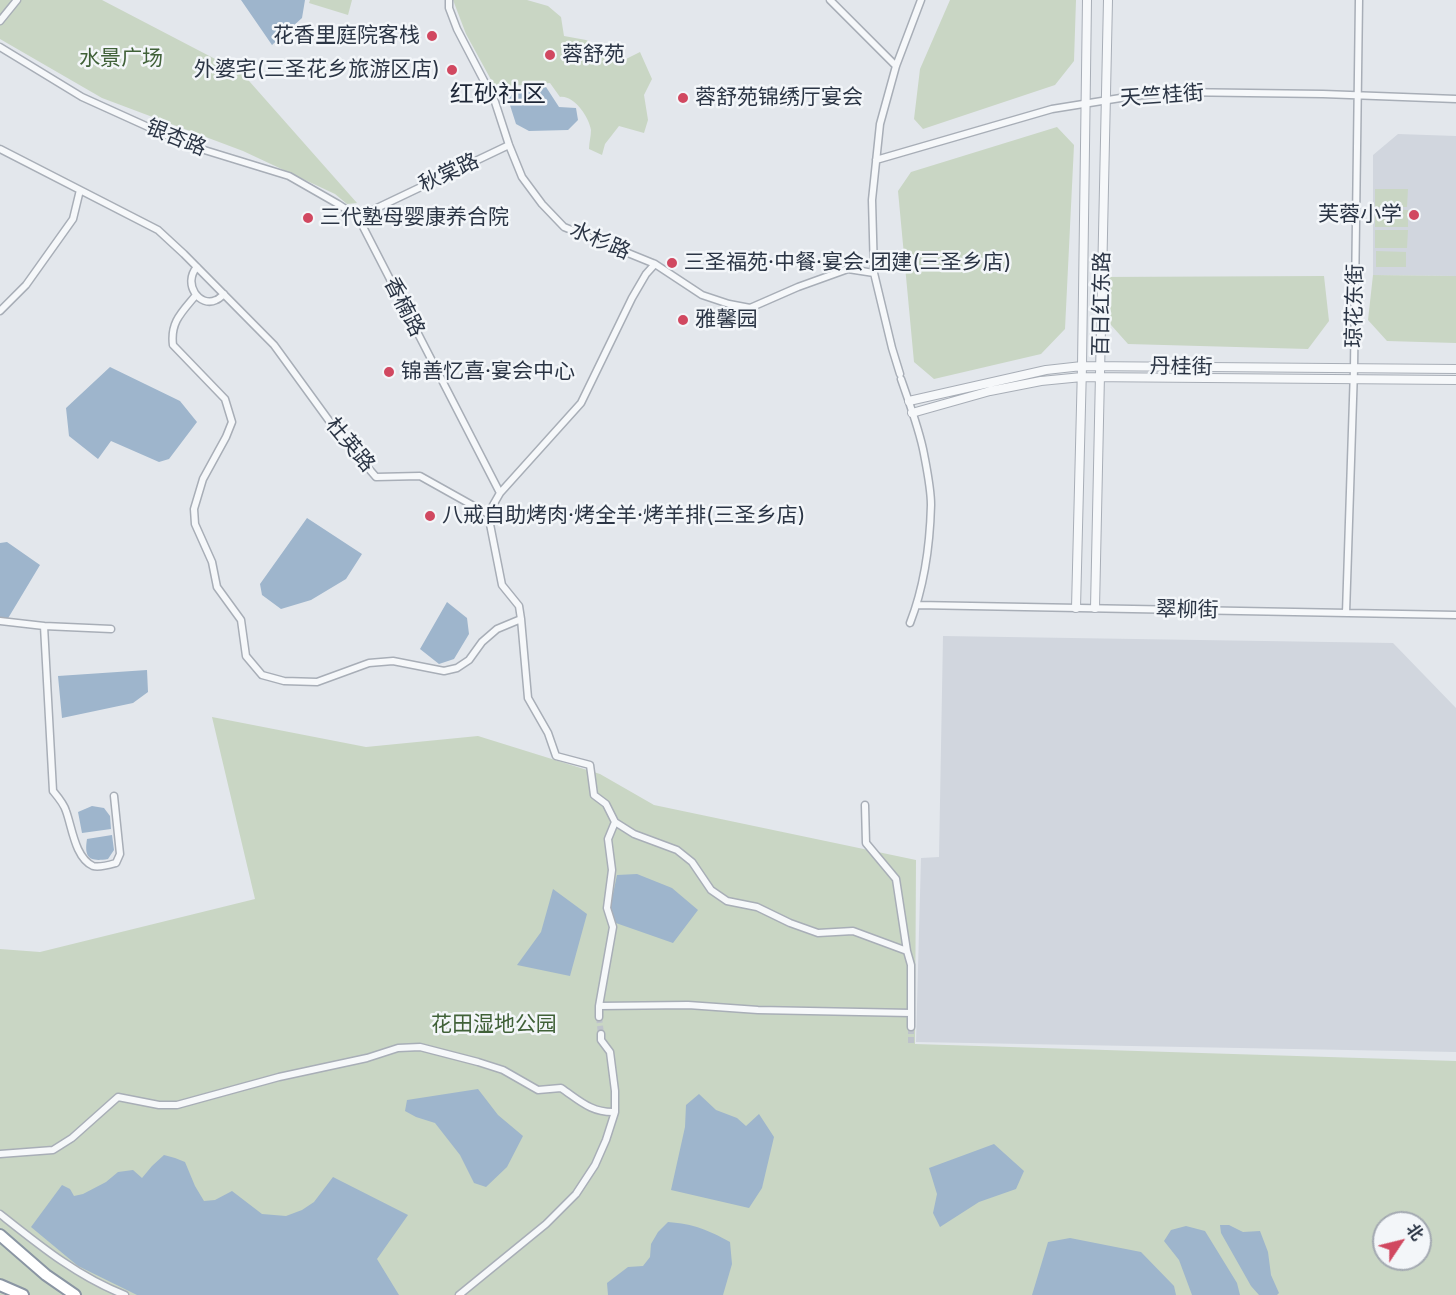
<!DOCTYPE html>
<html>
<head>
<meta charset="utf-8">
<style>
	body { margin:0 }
	#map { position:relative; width:1456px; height:1295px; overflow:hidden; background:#e3e7ec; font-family:Inter,"Noto Sans SC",sans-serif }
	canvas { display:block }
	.north { position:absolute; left:1372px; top:1211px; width:60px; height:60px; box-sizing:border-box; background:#f3f6f9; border:2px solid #a3a9b1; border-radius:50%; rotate:55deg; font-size:16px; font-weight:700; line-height:24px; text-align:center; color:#2b3545 }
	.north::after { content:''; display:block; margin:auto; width:21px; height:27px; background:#d14860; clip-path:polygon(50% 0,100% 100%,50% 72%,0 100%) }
</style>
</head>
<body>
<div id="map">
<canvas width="1456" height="1295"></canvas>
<div class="north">北</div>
</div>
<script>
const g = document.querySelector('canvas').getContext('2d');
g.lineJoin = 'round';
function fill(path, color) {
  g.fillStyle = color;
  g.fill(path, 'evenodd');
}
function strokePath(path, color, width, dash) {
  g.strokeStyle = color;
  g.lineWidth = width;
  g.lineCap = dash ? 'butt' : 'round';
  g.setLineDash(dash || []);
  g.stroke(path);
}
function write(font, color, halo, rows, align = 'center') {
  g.font = font + ' Inter,"Noto Sans SC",sans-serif';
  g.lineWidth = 5;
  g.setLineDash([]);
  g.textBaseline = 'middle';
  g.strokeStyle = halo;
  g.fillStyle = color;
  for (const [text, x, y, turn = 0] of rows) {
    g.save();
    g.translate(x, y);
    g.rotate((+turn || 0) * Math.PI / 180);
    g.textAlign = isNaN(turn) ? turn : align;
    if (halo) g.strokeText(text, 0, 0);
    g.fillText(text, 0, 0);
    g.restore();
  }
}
const built = new Path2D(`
	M1398 134 1456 136V276L1373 275V155Z
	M943 636 1393 643 1456 708V1052L916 1042 921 858 939 857Z`);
const green = new Path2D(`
	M0 0H102L242 73 357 203 347 204 335 194 243 151 102 98 0 39Z
	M310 0H352L348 15 309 3Z
	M453 0H527L548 6 561 17 564 36 586 40 624 60 640 52 652 79 644 95 648 120 644 133 619 126 605 144 602 155 589 149C589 143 591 136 591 130 589 117 574 95 560 97L550 83 495 87 466 34Z
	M950 0H1076L1074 61 1055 85 923 129 914 119 920 69Z
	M1057 127 1074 145 1065 329 1041 354 934 379 914 362 898 191 911 172Z
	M1375 189H1408L1407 207H1375Z
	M1375 209 1408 210V227H1375Z
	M1375 230H1408L1407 248H1375Z
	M1376 251 1406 252V267H1376Z
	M1373 275 1456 276V343L1387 341 1368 320Z
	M1324 276 1329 321 1308 349 1128 344 1095 307 1098 277Z
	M212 717 366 747 478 736 600 774 654 805 916 860 915 1044 1456 1061V1295H0V949L40 952 255 899ZM1384 1223H1420V1259H1384Z`);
const water = new Path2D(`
	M241 0H305L302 18 272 45Z
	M546 87 559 107 576 108 578 120 568 130 529 131 516 124 508 99 516 90Z
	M110 367 180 401 197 422 169 459 159 462 111 441 98 459 69 436 66 408Z
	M307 518 362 554 346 579 311 600 281 609 262 595 260 584Z
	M7 542 40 565 7 620 0 617V543Z
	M447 602 467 618 469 634 454 659 439 664 420 649Z
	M147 670 148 692 133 703 62 718 58 676Z
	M92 806 104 808 110 816 111 829 82 833 78 812Z
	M112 835 114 850 108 859C89 862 84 858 87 839Z
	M637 874 672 888 698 910 673 943 613 922 610 908 617 875Z
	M553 889 587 914 570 976 517 965 541 932Z
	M478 1089 498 1115 523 1136 507 1167 486 1187 474 1183 460 1155 435 1123 416 1117 405 1111 407 1100Z
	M699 1094 716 1110 737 1118 746 1126 759 1114 774 1137 762 1188 749 1208 671 1190 685 1127 686 1105Z
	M994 1144 1024 1171 1016 1189 979 1202 940 1227 933 1213 937 1194 929 1168Z
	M164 1155 175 1158 185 1162 195 1186 204 1201 215 1200 232 1191 262 1214 286 1216 302 1210 314 1202 333 1177 408 1215 377 1259 399 1295H137L78 1266 31 1227 62 1185 70 1189 74 1196 83 1194 106 1182 118 1172 133 1170 142 1178 152 1166Z
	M668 1222C694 1224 708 1230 730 1242L732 1264 723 1295H608L607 1283 628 1267 643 1266 650 1257 651 1244 658 1232Z
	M1220 1225H1229L1243 1232 1260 1231 1268 1252 1271 1275 1279 1293 1277 1295H1259L1251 1286 1221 1233Z
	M1186 1226 1205 1231 1237 1283 1240 1295H1192L1179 1260 1164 1241 1171 1230Z
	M1070 1238 1141 1252 1174 1286 1176 1295H1032L1048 1242Z`);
const minorTunnel = new Path2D(`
	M599 1017 601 1034
	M911 1043V1027`);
const minor = new Path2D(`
	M449 0V8L457 29 495 102 509 145 522 177 542 204 564 227 655 264 702 295 729 304 750 308 798 287 848 269 874 273
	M830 0 896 66
	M0 21 17 0
	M0 47 82 97 188 145 289 176 338 204 358 217 500 493
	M0 149 158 230 184 254 274 345 338 433 376 477 420 476 488 514 500 493 581 403 632 298 646 274 655 264
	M876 160 1052 109 1133 96 1175 92 1323 94 1456 99
	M358 217 509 145
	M197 267C182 284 200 308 216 300 219 299 222 296 224 294
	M196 295C182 312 170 322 173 345L225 399 232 422 226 437 203 479 194 509 195 524 212 562 217 587 241 620 246 656 262 675 284 681 317 682 369 663 393 661 444 671 457 668 469 660 482 642 497 629 521 619
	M0 311 26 285 73 219 80 190
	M900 374 892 348 874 273 872 200 880 124 896 66 921 0
	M901 379C909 402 920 431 924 454 927 470 931 489 931 505 930 544 924 587 910 623
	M488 514 502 585 519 606 521 619 528 698 548 733 556 756 590 765 594 795 606 804 615 822 634 834 677 850 692 862 711 890 727 901 757 907 790 923 818 933 853 931 907 951 911 965V1027
	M917 605 1456 615
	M1346 613 1354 369 1359 0
	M0 621 44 626 53 791C58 797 64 804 66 811 72 827 75 858 93 866 99 868 109 865 116 863L120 854 114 796
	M44 626 111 629
	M865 805 866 843 896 879 907 951
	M599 1006 613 927 607 908 612 870 608 839 615 822
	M599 1017V1006L688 1005 758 1010 911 1013
	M0 1154 53 1150 72 1138 118 1097 159 1105H177L279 1077 367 1058 398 1048 420 1047 478 1062 503 1070 538 1090 561 1088C579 1100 591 1113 615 1112
	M0 1214C39 1245 78 1277 125 1295
	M459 1295 546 1224 576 1194 595 1165 606 1140 615 1112V1091L610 1052 601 1040V1034`);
const tertiary = new Path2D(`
	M909 401 1046 370 1082 366 1456 369
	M912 413 990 391 1041 381 1082 377 1456 380
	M1076 608 1082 366 1087 0
	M1095 608 1108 0`);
const motorway = new Path2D(`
	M0 1235 46 1275 75 1295
	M0 1285 23 1295`);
const markers = [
	[432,36,6,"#d14860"],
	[550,55,6,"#d14860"],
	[452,70,6,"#d14860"],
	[683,98,6,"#d14860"],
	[1414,215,6,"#d14860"],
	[308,218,6,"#d14860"],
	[672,263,6,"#d14860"],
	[683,320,6,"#d14860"],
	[389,372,6,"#d14860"],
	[430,516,6,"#d14860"]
];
const poiNames = [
	["花香里庭院客栈",420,36,"right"],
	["蓉舒苑",562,55],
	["外婆宅(三圣花乡旅游区店)",440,70,"right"],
	["蓉舒苑锦绣厅宴会",695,98],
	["芙蓉小学",1402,215,"right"],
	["三代塾母婴康养合院",320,218],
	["三圣福苑·中餐·宴会·团建(三圣乡店)",684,263],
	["雅馨园",695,320],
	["锦善忆喜·宴会中心",401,372],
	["八戒自助烤肉·烤全羊·烤羊排(三圣乡店)",442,516]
];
const parkNames = [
	["水景广场",121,59],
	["花田湿地公园",494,1025]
];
const streetNames = [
	["天竺桂街",1162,96,-4],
	["银杏路",176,138,22],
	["秋棠路",449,173,-25],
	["水杉路",600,241,23],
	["百日红东路",1102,304,-89],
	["琼花东街",1355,306,-89],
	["香楠路",404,307,63],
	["丹桂街",1181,367,1],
	["杜英路",350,445,50],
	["翠柳街",1187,610,1]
];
const quarterNames = [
	["红砂社区",498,95]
];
fill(built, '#d1d6de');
fill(green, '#c9d6c4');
fill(water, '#9eb5cc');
strokePath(minorTunnel, '#bec3cb', 6, [6, 3]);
strokePath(minor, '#a8aeb7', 9);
strokePath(tertiary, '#a8aeb7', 10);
strokePath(motorway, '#8a95a3', 14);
strokePath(minor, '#f6f8fa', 6);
strokePath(tertiary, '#f6f8fa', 8);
strokePath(motorway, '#fff', 10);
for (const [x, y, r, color] of markers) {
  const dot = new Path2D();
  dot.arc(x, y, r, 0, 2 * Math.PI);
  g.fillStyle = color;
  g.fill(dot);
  strokePath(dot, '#f3f6f9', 2);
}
write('21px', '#2b3545', '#f3f6f9', poiNames, 'left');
write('21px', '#406138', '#f3f6f9', parkNames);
write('21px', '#2b3545', '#f3f6f9', streetNames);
write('24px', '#1d2636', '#f3f6f9', quarterNames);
</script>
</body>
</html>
